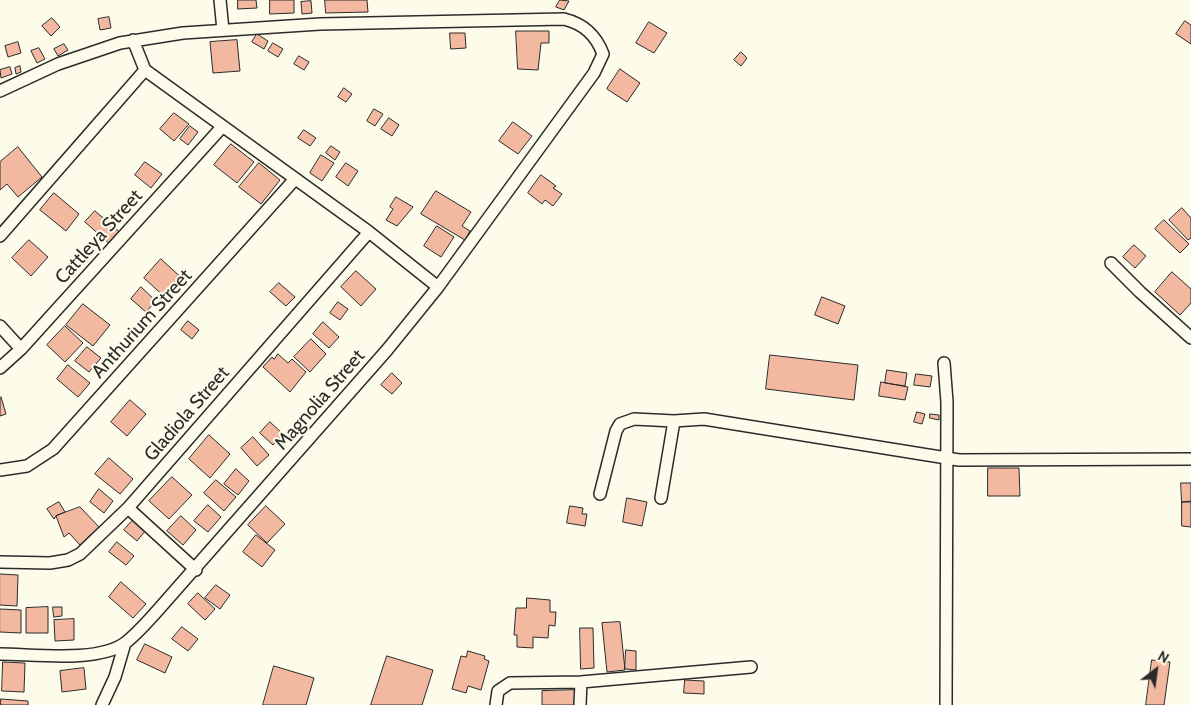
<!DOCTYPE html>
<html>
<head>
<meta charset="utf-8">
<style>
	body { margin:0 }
	#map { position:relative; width:1191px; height:705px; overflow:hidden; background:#fdfbea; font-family:Cabin,sans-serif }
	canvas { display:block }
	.north { position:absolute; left:1131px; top:645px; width:50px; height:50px; -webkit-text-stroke:4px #fdfbea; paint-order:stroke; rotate:30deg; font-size:14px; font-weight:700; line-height:20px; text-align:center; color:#2b2b2b }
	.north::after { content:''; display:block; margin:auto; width:18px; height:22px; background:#2b2b2b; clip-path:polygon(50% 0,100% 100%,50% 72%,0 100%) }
</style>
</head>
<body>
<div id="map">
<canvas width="1191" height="705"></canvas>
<div class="north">N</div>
</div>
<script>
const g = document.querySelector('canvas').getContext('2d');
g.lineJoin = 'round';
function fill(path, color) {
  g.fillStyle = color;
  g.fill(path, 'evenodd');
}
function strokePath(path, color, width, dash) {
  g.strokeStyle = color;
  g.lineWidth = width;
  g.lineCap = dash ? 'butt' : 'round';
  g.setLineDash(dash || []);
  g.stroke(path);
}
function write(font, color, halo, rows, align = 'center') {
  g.font = font + ' Cabin,sans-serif';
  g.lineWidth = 4;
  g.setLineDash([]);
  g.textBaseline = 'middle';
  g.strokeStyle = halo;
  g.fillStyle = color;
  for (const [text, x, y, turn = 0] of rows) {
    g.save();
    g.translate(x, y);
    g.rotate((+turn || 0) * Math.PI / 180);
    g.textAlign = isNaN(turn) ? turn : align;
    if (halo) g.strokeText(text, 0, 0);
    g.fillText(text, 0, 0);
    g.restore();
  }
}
const building = new Path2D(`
	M238 0H256L257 8 238 9Z
	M270 0H294V13L270 14Z
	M325 0H367L368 12 326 13Z
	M560 0 569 1 564 10 556 7Z
	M311 1 312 13 302 14 301 2Z
	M109 17 111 28 100 30 98 19Z
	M52 18 60 27 51 36 42 26Z
	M1185 21 1191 25V44L1176 34Z
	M649 22 667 33 654 53 636 43Z
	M516 31H549V43H541L538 70 518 69Z
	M450 33H465L466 48 451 49Z
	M257 34 268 41 264 49 252 42Z
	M237 40 240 71 213 73 210 42Z
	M18 42 21 53 8 57 5 46Z
	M273 43 283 49 278 57 268 51Z
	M64 44 68 50 58 56 54 49Z
	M39 48 45 59 37 63 31 51Z
	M741 52 747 58 741 66 734 60Z
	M299 56 309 62 304 70 294 64Z
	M20 66 21 72 16 74 15 68Z
	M10 67 12 74 1 78 0 70Z
	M620 69 640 83 627 102 607 89Z
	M344 88 352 94 346 102 338 97Z
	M374 109 383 114 375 126 367 121Z
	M174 113 189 124 174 141 160 129Z
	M389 118 399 125 392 136 381 129Z
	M513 122 532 136 518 154 499 141Z
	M190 126 198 132 188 145 180 139Z
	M304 130 316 138 310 146 298 138Z
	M231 144 254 162 237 183 214 165Z
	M331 146 340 152 335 160 326 153Z
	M18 147 42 177 18 197 7 184 0 190V162Z
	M321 155 334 163 322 181 310 173Z
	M145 162 162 174 151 188 135 175Z
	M259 163 280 180 261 204 239 187Z
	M346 163 358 171 348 186 336 177Z
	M541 175 556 186 553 188 562 194 553 206 545 200 542 204 528 193Z
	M436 191 471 212 462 226 470 231 465 240 421 214Z
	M54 193 79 214 66 231 40 210Z
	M396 197 413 207 397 226 386 220 393 209 390 207Z
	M1182 208 1191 218V238L1188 240 1169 220Z
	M95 211 122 234 112 246 85 222Z
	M1164 220 1189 244 1180 253 1155 229Z
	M437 226 454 237 441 257 424 246Z
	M29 240 48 257 31 276 12 258Z
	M1134 245 1146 256 1135 268 1123 257Z
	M161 259 185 281 168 300 144 278Z
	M356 271 376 289 361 306 341 287Z
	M1172 272 1191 289V303L1180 315 1155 292Z
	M279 283 295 297 286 306 270 292Z
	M141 287 156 301 146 312 131 299Z
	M822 297 845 306 838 324 815 315Z
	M338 302 348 309 340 320 330 313Z
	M83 304 110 325 93 346 66 325Z
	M188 321 199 330 192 339 181 330Z
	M323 322 339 337 329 348 313 334Z
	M65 326 83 343 65 362 47 345Z
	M311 339 326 354 310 372 294 357Z
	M87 347 101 358 89 372 75 361Z
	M278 354 288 363 292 359 306 372 290 392 263 367 272 357 274 359Z
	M770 355 858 365 854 400 766 389Z
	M68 365 90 383 78 397 57 379Z
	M887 370 907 373 905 386 885 383Z
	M392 373 402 383 392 394 381 385Z
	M916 374 932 376 930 387 914 385Z
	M881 382 908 387 905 400 879 396Z
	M1 397 6 414 0 416V398Z
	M130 400 146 414 127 436 111 422Z
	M917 412 925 414 922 424 914 422Z
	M930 414 939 415V420L930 418Z
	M270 422 283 434 273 445 260 433Z
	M209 435 230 454 210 478 189 459Z
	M253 437 269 455 257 466 241 448Z
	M109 458 133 479 120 494 95 474Z
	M988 468H1019L1020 496H988Z
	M236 469 249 481 238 495 224 484Z
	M172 477 192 495 169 519 149 501Z
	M216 480 236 497 224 511 204 493Z
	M1181 483H1191V501L1182 502Z
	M99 489 113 501 104 513 90 502Z
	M627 498 647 502 642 526 623 522Z
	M59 502 65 512 56 516 54 519 47 509Z
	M1182 502H1191V527L1182 526Z
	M208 505 221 517 208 532 194 521Z
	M266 506 285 524 267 543 248 525Z
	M570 506 583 508 582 514H587L585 526 567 523Z
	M80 507 99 527 80 545 69 533 64 537 56 516Z
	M181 516 196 530 183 545 167 531Z
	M133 520 146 530 137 541 124 530Z
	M256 535 275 550 262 567 243 552Z
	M117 542 134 556 126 565 109 552Z
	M0 574 18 575 17 606 0 605Z
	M121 582 146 604 133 618 109 597Z
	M216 585 230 595 220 609 205 598Z
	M198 593 215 609 205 620 188 604Z
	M527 598 550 600V612H556L555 626 549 625 548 638 533 637V648L517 647V635H514L516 608H526Z
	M48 607V633H26V608Z
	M53 607H62V616L54 617Z
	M0 609 21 610V633L0 632Z
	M74 619V640L55 641 54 620Z
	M620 622 625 670 607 672 602 623Z
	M182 627 198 639 188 651 172 639Z
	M580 628H593L594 668 581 669Z
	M145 644 172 657 165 673 137 660Z
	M626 650 636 651V670L625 669Z
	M468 651 485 656 484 659 489 661 481 690 468 686 466 693 452 689 461 656 466 657Z
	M387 656 433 670 422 705H371Z
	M1152 660 1170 662 1164 705H1146Z
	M3 662 25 663 24 692 2 691Z
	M274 666 314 678 306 705H263Z
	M84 668 86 689 62 692 60 671Z
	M685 680 704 681V694L684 693Z
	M576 690V705H542V691Z
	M1 699 28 701V705H1Z`);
const street = new Path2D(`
	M220 0 223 30
	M133 40 145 70 369 232 438 287
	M0 91 58 64 120 43 183 33 320 24 564 19C584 24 596 35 603 54L594 73 438 287 387 350 158 610C148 621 137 634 125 643 98 663 33 654 0 654
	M0 236 145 70
	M1111 263 1140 292 1191 338
	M0 326 21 349
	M944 363 947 402 946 705
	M0 368 21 349 222 127
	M0 470 27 466 53 449 295 179
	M600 494 616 431 620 424 634 419 674 421 704 419 959 460 1191 459
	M661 498 674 421
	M128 508 196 570
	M0 562 50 563 68 560 80 554 128 508 369 232
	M102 705 115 677 125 643
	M496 705 498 691 510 683 581 682 751 667
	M580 705 581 682`);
const streetNames = [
	["Cattleya Street",99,237,-48],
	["Anthurium Street",142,324,-48],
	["Magnolia Street",320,400,-49],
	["Gladiola Street",187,414,-49]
];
fill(building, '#f2b8a0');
strokePath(building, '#2b2b2b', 1);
strokePath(street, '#2b2b2b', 14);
strokePath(street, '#fdfbea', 11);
write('19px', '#2b2b2b', '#fdfbea', streetNames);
</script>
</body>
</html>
